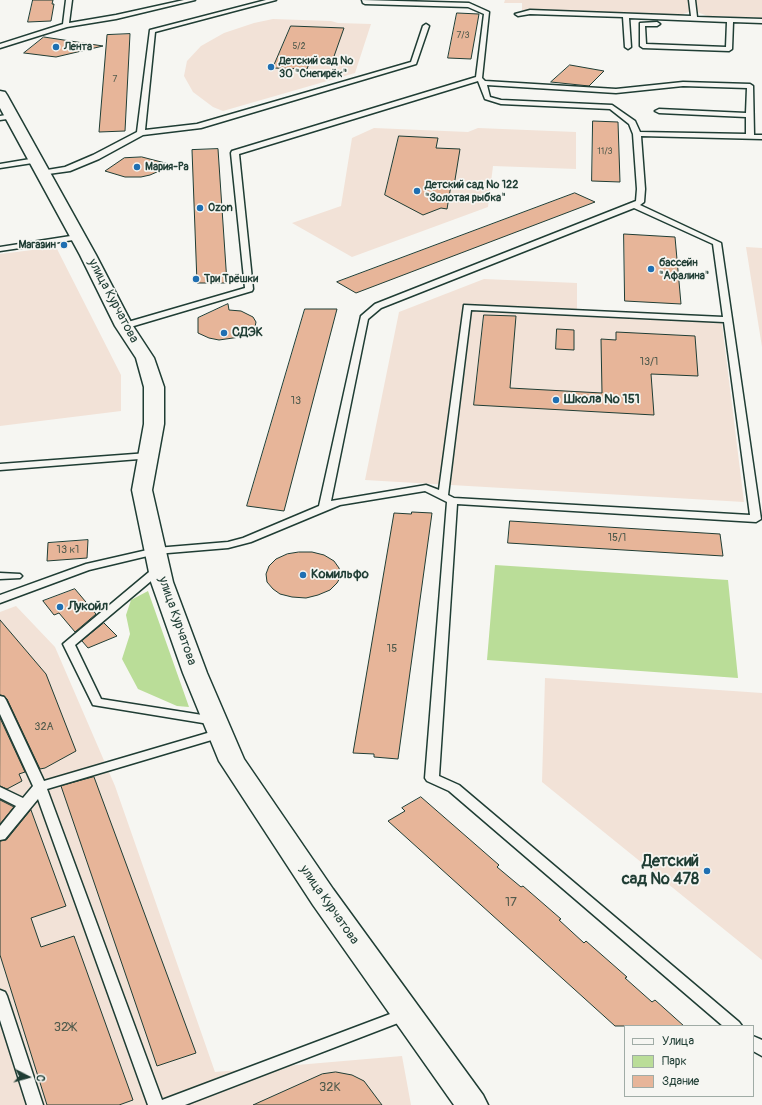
<!DOCTYPE html>
<html>
<head>
<meta charset="utf-8">
<style>
	body { margin:0 }
	#map { position:relative; width:762px; height:1105px; overflow:hidden; background:#f6f6f2; font-family:Pangolin,sans-serif }
	canvas { display:block }
	.legend { position:absolute; left:624px; top:1025px; width:130px; height:72px; box-sizing:border-box; background:#f6f6f2; border:1px solid #a0aca6; margin:0; padding:5px 7px; list-style:none; font-size:12px; color:#1f3d34 }
	.legend li { display:flex; align-items:center; gap:8px; height:20px }
	.legend b { width:20px; border:1px solid #a0aca6 }
	.north { position:absolute; left:8px; top:1057px; width:40px; height:40px; -webkit-text-stroke:3px #f6f6f2; paint-order:stroke; rotate:96deg; font-size:11px; font-weight:700; line-height:16px; text-align:center; color:#1f3d34 }
	.north::after { content:''; display:block; margin:auto; width:14px; height:18px; background:#1f3d34; clip-path:polygon(50% 0,100% 100%,50% 72%,0 100%) }
</style>
</head>
<body>
<div id="map">
<canvas width="762" height="1105"></canvas>
<ul class="legend">
<li><b style="height:5px;background:#f6f6f2"></b>Улица</li>
<li><b style="height:11px;background:#badd98"></b>Парк</li>
<li><b style="height:11px;background:#e7b599"></b>Здание</li>
</ul>
<div class="north">С</div>
</div>
<script>
const g = document.querySelector('canvas').getContext('2d');
g.lineJoin = 'round';
function fill(path, color) {
  g.fillStyle = color;
  g.fill(path, 'evenodd');
}
function strokePath(path, color, width, dash) {
  g.strokeStyle = color;
  g.lineWidth = width;
  g.lineCap = dash ? 'butt' : 'round';
  g.setLineDash(dash || []);
  g.stroke(path);
}
function write(font, color, halo, rows, align = 'center') {
  g.font = font + ' Pangolin,sans-serif';
  g.lineWidth = 3.5;
  g.setLineDash([]);
  g.textBaseline = 'middle';
  g.strokeStyle = halo;
  g.fillStyle = color;
  for (const [text, x, y, turn = 0] of rows) {
    g.save();
    g.translate(x, y);
    g.rotate((+turn || 0) * Math.PI / 180);
    g.textAlign = isNaN(turn) ? turn : align;
    if (halo) g.strokeText(text, 0, 0);
    g.fillText(text, 0, 0);
    g.restore();
  }
}
const built = new Path2D(`
	M505 0H762V18L708 16 697 12H689L680 15 522 10V3H504Z
	M273 19 331 21 338 23 371 24 355 73 223 111 213 107 193 92 184 76 187 61 201 46 224 33 254 23Z
	M374 128 468 132 478 128 576 132V169L493 166 488 207 352 257 292 223 341 206 352 138Z
	M56 247 121 375V411L0 426V254Z
	M746 247 762 248V347Z
	M484 279 577 283V309L721 316 744 502 365 480 399 312Z
	M16 606 55 647 115 786 215 1072 402 1056 411 1105H0V612Z
	M545 678 762 693V960L542 782Z`);
const green = new Path2D(`
	M495 565 728 580 738 678 487 660Z
	M148 591 189 707 177 706 138 689 122 659 130 634 126 615 131 600Z`);
const building = new Path2D(`
	M33 0H53L52 4H54L51 21 28 22Z
	M457 13 479 14 471 59 448 58Z
	M291 26 344 28 332 62 310 61 307 69 273 68Z
	M130 34 125 131 99 132 107 35Z
	M44 37 103 46 56 57 24 53Z
	M570 65 604 71 589 86 551 82Z
	M593 121 618 122 620 182 592 181Z
	M399 136 438 138 436 148 460 149 454 186 451 185 447 209 441 208 423 215 385 195Z
	M218 149 227 283H197L192 150Z
	M142 157 173 165 150 175 141 177H125L105 171 124 158Z
	M575 193 595 202 356 293 337 282Z
	M624 234 675 237 681 304 625 301Z
	M228 304 229 310 241 311 253 317 256 322 255 327 250 332 240 337 219 340 209 338 198 333V318Z
	M305 309H337L284 511 247 506Z
	M484 315 516 316 510 388 602 393 601 339 616 340V332L695 336 698 376 651 374 654 415 474 405Z
	M557 329 574 330V350L556 349Z
	M412 512 432 513 398 759 374 757V754L353 753 394 513 411 514Z
	M510 521 720 534 723 556 508 543Z
	M88 540 87 558 47 561 48 543Z
	M299 552H312L324 555 334 561 339 568 341 576 337 583 330 590 318 595 306 598 292 597 280 594 273 589 267 582 266 574 269 566 276 559 287 554Z
	M75 589 96 614 75 632 59 613 54 615 43 601Z
	M0 620 46 674 76 751 45 768 40 769 7 699 4 696 0 695Z
	M104 623 117 636 88 648 82 641Z
	M0 718 25 772 19 774 22 781 7 789 0 786Z
	M94 777 196 1053 157 1066 61 786Z
	M421 797 499 865 497 867 521 887 523 886 561 919 559 920 584 943 586 941 627 977 625 978 652 1002 655 1000 684 1026H615L388 821 405 811 402 808Z
	M0 800 14 807 0 824Z
	M31 810 66 906 31 918 41 947 74 936 133 1100 119 1105H47L0 955V841L6 840Z
	M336 1072 352 1075 364 1081 382 1105H253L322 1074Z`);
const service = new Path2D(`
	M66 0H72L69 23 116 15 184 0H195L116 19 67 27 0 48V44L63 24Z
	M266 0H276L155 32 145 130 197 124 411 62 423 26 426 24 429 26 416 64 201 128 143 135 99 159 70 171 41 175V171L65 167 93 155 137 132 150 30Z
	M362 0 469 3 489 12 482 78 485 81 616 89 683 82 750 84 753 86 754 135H762V139L641 136 645 189 644 202 640 205 721 243 761 519 756 522 457 504 439 776 459 785 739 1022 742 1026H723L449 791 427 781 425 778 447 502 425 491 340 505 251 542 228 548 156 554 89 570 0 603V595L86 564 156 548 228 542 243 538 319 506 361 316 375 304 636 201 637 189 633 134 629 124 610 109 501 104 485 99 478 81 239 154 253 289 252 291 127 328H121L120 326 121 324 245 288 231 153 232 151 476 77 484 14 468 7 365 4 363 3ZM487 85 616 93 683 86 747 88 746 113 659 109 655 111 659 113 746 117V134L640 132 635 121 612 105 501 100 490 97ZM634 208 713 244 723 317 464 305 439 490 426 485 331 501 368 319 381 308ZM471 310 724 322 750 515 454 498 448 495Z
	M689 0H695L697 17 762 19V23L733 22 732 49 729 51 643 48 640 46V23L657 22 660 24 657 26H645L646 44 726 47 727 22 629 18 631 47 628 49 625 47 623 17 530 14 518 16 515 14 530 10 691 16Z
	M11 114 15 116 14 118 0 120V116Z
	M36 158H39V162L0 168V164Z
	M77 235 81 237 80 239 0 251V247Z
	M148 453 152 454 153 456 152 458 0 470V464Z
	M159 566 163 567 165 569 163 571 75 645 101 699 215 717 219 718 221 721 219 724 215 725 93 705 63 644 155 567Z
	M0 573 20 574 22 576 20 578 0 579Z
	M0 696 4 697 6 700 44 781 221 729 225 730 227 733 225 736 47 789 162 1100 406 1008 411 1010 414 1014 411 1018 185 1105H148L38 799 5 839 0 840V826L16 806 0 798V787L23 798 33 786 0 714Z
	M0 990 5 992 7 996 43 1105H27L0 1020Z
	M753 1036 762 1040V1056L753 1051Z`);
const secondary = new Path2D(`
	M0 91 5 92 7 95 96 255 133 326 154 358 164 387V424L152 490 173 582 207 673 244 759 333 889 483 1095 488 1105H454L313 905 219 761 183 673 151 582 132 490 144 424V387L136 358 115 326 80 255 0 108Z`);
const markers = [
	[56,47,4,"#1f6fb2"],
	[271,67,4,"#1f6fb2"],
	[137,167,4,"#1f6fb2"],
	[417,191,4,"#1f6fb2"],
	[200,208,4,"#1f6fb2"],
	[64,245,4,"#1f6fb2"],
	[651,269,4,"#1f6fb2"],
	[196,279,4,"#1f6fb2"],
	[224,333,4,"#1f6fb2"],
	[556,400,4,"#1f6fb2"],
	[303,575,4,"#1f6fb2"],
	[60,607,4,"#1f6fb2"],
	[707,871,4,"#1f6fb2"]
];
const farNumbernames = [
	["7/3",463,36],
	["5/2",299,47],
	["7",115,80],
	["11/3",605,152]
];
const farPoinames = [
	["Лента",64,47],
	["Детский сад №",279,61],
	["30 \"Снегирёк\"",279,74],
	["Мария-Ра",145,167],
	["Детский сад № 122",425,185],
	["\"Золотая рыбка\"",425,198],
	["Ozon",208,208],
	["Магазин",56,245,"right"],
	["бассейн",659,263],
	["\"Афалина\"",659,276],
	["Три Трёшки",204,279]
];
const numberNames = [
	["13/1",649,362],
	["13",296,401],
	["15/1",617,538],
	["13 к1",68,550],
	["15",392,649],
	["32А",44,727]
];
const streetNames = [
	["улица Курчатова",113,301,62],
	["улица Курчатова",177,621,71],
	["улица Курчатова",329,905,55]
];
const poiNames = [
	["СДЭК",232,333],
	["Школа № 151",564,400],
	["Комильфо",311,575],
	["Лукойл",68,607]
];
const nearNumbernames = [
	["17",511,903],
	["32Ж",65,1028],
	["32К",330,1088]
];
const nearPoinames = [
	["Детский",699,862],
	["сад № 478",699,880]
];
fill(built, '#f2e2d7');
fill(green, '#badd98');
fill(building, '#e7b599');
strokePath(building, '#1f3d34', 1);
strokePath(service, '#1f3d34', 3);
strokePath(secondary, '#1f3d34', 3);
fill(service, '#f6f6f2');
fill(secondary, '#f6f6f2');
for (const [x, y, r, color] of markers) {
  const dot = new Path2D();
  dot.arc(x, y, r, 0, 2 * Math.PI);
  g.fillStyle = color;
  g.fill(dot);
  strokePath(dot, '#f6f6f2', 1.5);
}
write('9px', '#515b4d', null, farNumbernames);
write('bold 11px', '#1f3d34', '#f6f6f2', farPoinames, 'left');
write('11px', '#515b4d', null, numberNames);
write('13px', '#1f3d34', '#f6f6f2', streetNames);
write('bold 13px', '#1f3d34', '#f6f6f2', poiNames, 'left');
write('13px', '#515b4d', null, nearNumbernames);
write('bold 16px', '#1f3d34', '#f6f6f2', nearPoinames, 'right');
</script>
</body>
</html>
